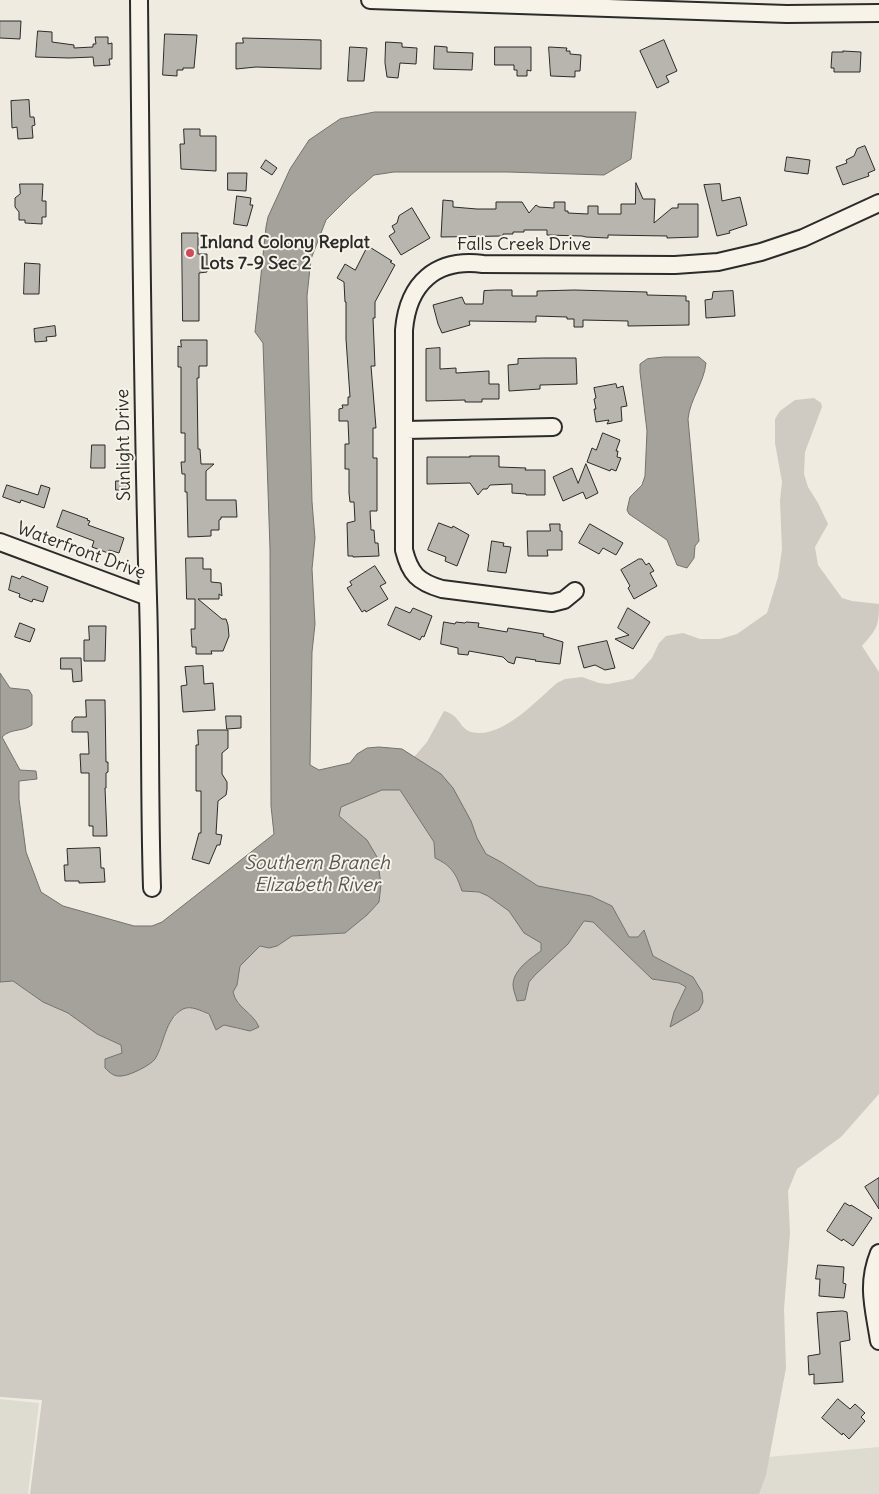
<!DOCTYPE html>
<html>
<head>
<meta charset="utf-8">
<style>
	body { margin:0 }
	canvas { display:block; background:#efebe0 }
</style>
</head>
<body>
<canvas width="879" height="1494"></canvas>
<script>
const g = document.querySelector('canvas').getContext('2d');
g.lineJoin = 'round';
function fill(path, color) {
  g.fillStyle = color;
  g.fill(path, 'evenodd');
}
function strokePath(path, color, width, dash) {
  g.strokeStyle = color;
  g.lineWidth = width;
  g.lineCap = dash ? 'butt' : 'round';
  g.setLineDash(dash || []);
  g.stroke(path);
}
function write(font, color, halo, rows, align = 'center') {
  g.font = font + ' Delius,sans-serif';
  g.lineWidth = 4;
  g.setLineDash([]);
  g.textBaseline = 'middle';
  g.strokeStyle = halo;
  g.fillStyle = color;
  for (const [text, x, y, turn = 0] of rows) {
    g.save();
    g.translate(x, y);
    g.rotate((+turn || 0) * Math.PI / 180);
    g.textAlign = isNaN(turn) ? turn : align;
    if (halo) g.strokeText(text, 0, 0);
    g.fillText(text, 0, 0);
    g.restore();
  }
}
const built = new Path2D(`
	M0 1399 39 1403 28 1494H0Z
	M879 1447V1494H622L567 1475Z`);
const green = new Path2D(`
	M814 398 821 403 822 407 805 452 804 474 808 487 818 503 828 524 815 547 818 565 842 598 852 601 879 604C879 626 877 629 862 646L879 672V1094L841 1137 797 1169 788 1191 790 1233 784 1309 786 1368 766 1475 759 1494H30L42 1400 0 1397V982L13 981 43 1002 68 1013 97 1034 121 1045 122 1053 161 1048C162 1037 166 1025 175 1017 177 1015 180 1011 183 1009 202 1000 230 1041 259 1027 253 1011 237 1010 233 992L237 985 240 966 260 946 269 948 277 946 292 936 345 933 367 915 379 902 367 840 339 816 340 807 382 790H400L434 842 435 858C452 866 456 874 462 891L479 892 488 896 509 911 524 933 541 943V951L527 962 525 1000 529 982 535 975 568 944 584 921 593 922 652 979 679 983 686 987 674 1012 693 977 653 956 644 931 638 937H629L612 906 591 896 538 886 501 862 485 854 477 838 471 821 441 774 414 757 427 742 444 711C460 715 459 728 471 732 501 740 536 701 557 683L565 679 582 677 599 683 608 684 633 679 652 658 659 643 666 636 683 633 700 639H720L737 634 767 613 778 577 782 549 780 501 782 482 775 443V419L780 411 795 400Z`);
const water = new Path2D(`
	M375 112H636L631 159 604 175 508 172H394L374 175 351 195 326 220 311 259 307 296 312 502 315 538 312 569 315 624 312 652 310 765 319 770 350 763 357 754 367 748 379 747 402 749 441 774 453 788 471 821 477 838 486 854 501 862 538 886 591 896 612 906 629 937H638L644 930 653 956 693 977 702 992 703 1002 699 1010 670 1027 674 1012 686 987 679 983 652 979 593 922 584 921 568 944 535 975 529 982 525 1000 517 1001C516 996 513 990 513 985 513 970 531 958 541 951V943L524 933 509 911 488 896 479 892 462 891C456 874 452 866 435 858L434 842 400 790H382L341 807 339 816 367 840 377 857 381 884 379 902 367 915 345 933 292 936 277 946 269 948 260 946 240 966 237 985 233 992C237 1009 252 1011 259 1027L250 1031 224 1025 216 1030 209 1014C201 1011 191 1005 183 1009 164 1020 165 1043 155 1059 151 1065 129 1076 121 1076 114 1077 109 1072 105 1068V1059L122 1053 121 1045 97 1034 68 1013 43 1002 13 981 0 982V673L10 688 29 690 32 695V725C23 732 11 728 2 737L20 770 36 771 37 779 19 781V799L26 852 41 892 63 906 134 926H152L162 922 274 834 271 806 270 549 263 343 255 332 266 227 268 217 290 169 309 140 340 119Z
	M664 357H699L706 363C704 383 690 399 688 419L699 541 695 546 694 558 687 568 677 565 667 540 629 514 627 510 630 497 642 485 645 476 647 431 640 372V364L647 359Z`);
const building = new Path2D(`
	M0 21H21L20 39 0 38Z
	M38 31 52 32V42L74 45V48L93 47V44H96L95 37H108V44L112 43V59H109L110 65 94 66 93 57 69 58 36 57Z
	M165 34 197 35 194 68H183V70H177V76L163 75Z
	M243 38 321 40V69L256 67 236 69V43H243Z
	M664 40 677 71 666 76 669 82 657 88 640 51Z
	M386 42 402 43V47L417 48 416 64 400 63 398 78 387 77 385 63Z
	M435 46 447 47V52L473 53 472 70 434 69Z
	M350 47 367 48 364 81H348Z
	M495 47H531V71L527 70V76H517V70H514V65H495Z
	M549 47 567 48 566 51H570V54L581 55 580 71H575V77L551 76Z
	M843 51 861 52 860 72H834V68H831L832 52H843Z
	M29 100 30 117H34L35 125 32 126 33 138 18 139 17 127 12 128 11 101Z
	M184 129H200V136H216V171L181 169 180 144H184Z
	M865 146 875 170 868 173 869 176 843 185 836 167 847 163 846 160 854 156 857 149Z
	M787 157 810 160 808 174 785 171Z
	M266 160 277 168 272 175 261 168Z
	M228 173H247L246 191 228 190Z
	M636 183 643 199H655L654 223 672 208H678V204H698V237L667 238V236L608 235V238L586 237 582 236 547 235V230H524V232H513V234H503V236L441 237 443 200 453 201V207L477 209H496V202H522L529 213 536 205 539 207 554 208V202H565V211H568V213L588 214V206H598V214H621V204H635Z
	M20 184H43L42 201H46V217H42V224L25 223V220H19V212L15 207V198L20 194Z
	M720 184 722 201 740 197 747 225 729 231 730 233 717 236 704 185Z
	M237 196 251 198 250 205H253L247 226 234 224Z
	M412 208 430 238 401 255 389 236 395 232 392 226 397 223 399 216Z
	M182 233H198V254H207V272L199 273V321H183Z
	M368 246 392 261 390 262 395 265 375 302V318H373L375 366H371L376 428H373V458H377V511H370L371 530H374L375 543H378L379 556 353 557V556H348L347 523 355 521 354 502H350L349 493V469H345V444H349L348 421H339V409L343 408 342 405H348V397H350L346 339V302H345L344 282 337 278 345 264 355 270Z
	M25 263 40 264 39 294H24Z
	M496 290H512V296H537V291L574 290 647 292V295L686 296V301H689V325L628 326V321L583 320V327H574V319H567V317L536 316V322L469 321 470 325 442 333 438 324 433 305 462 297 465 304H483L484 291Z
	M733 291 735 316 706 318 705 300 712 299 713 292Z
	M55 326 56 336 46 337 47 341 35 342 34 329Z
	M181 340H207V366H199V378H197L198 449H200L201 464H214L206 471V500H236L237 517H221V519L219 520V530H211V536L188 537 187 492H185V474H182L181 462H185V433H181V367H178V346L181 347Z
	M440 348V369L456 368V373L489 371V384H499V399H482V402H465V400L426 401V349Z
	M543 358H576L577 384 540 385V389L509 391 508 365 518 364V359Z
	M616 384 617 388 623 386 627 406 621 407 622 421 607 424 609 420 596 422 594 409H596L594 399 596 398 594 388Z
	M603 433 620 440 616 451H618L617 457 621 458 616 471 611 469 610 471 587 462 592 448 596 450Z
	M92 445H105V468H91Z
	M470 456H499V467L526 468 525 470H545V495H526V494L512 493V484L490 485 487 489H483L478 495 470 483 427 484V457H470Z
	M586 464 598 493 586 499 583 492 563 501 553 477 572 468 578 483Z
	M116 481H126V490H116Z
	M7 485 38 495 41 485 50 488 44 508 21 500 20 503 3 497Z
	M63 510 88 519 87 520 90 521 88 525 124 538 119 553 109 550 108 553 92 547 94 541 57 527Z
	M439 523 452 528 453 526 469 535 457 566 445 561 446 557 428 550Z
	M550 524H560V531H562V550H547L548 556H528L527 531H550Z
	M590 524 623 543 616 555 603 548 599 554 579 543Z
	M492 541 504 543 503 546 511 547 506 573 488 571Z
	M186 558H203V569H211V582L221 583 222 596 219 594V599H198L222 619H226L228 625 229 636 223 651H211L212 654H196V647H192L191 629H195V599H187Z
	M639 559H642L646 565 649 563 654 571 650 573 657 586 634 599 628 588 630 586 621 570Z
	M375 566 386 583 380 586 388 599 366 612 365 610 362 612 347 588 352 585 350 582Z
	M12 576 20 579 22 576 48 587 43 602 33 599 32 602 19 597 20 594 9 590Z
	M396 607 410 613 413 608 432 616 424 637 422 636 420 640 388 625Z
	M628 608 650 622 633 649 615 639 629 635 618 628Z
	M444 622 455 624 456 622 465 623 466 622 479 623 478 627 507 632 508 628 544 634 543 636 563 642 560 664 535 661 536 660 516 657 514 664 508 662 503 657 469 651 468 655 458 654V648L441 644Z
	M20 623 35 629 30 642 15 637Z
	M89 626H106L105 661H84V640H89Z
	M607 641 615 668 605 670 595 665 584 668 578 647Z
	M61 658H81L82 681 73 682 72 669H61Z
	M203 666 204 684 213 683 215 710 183 712 181 686 187 685 185 667Z
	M86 700H105L106 762H108V772L106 773V788H105L107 836H93V826H89V773H81L80 754H89L88 732H72V721L75 717H86Z
	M226 716H241V728L227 729Z
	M198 730H228V748L222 753V774L227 782V789L226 795 218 801 216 834 222 835 220 845H217L209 864 192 859 199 833H201V791H196V745H198Z
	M100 848 101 868H104L105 882 79 883V881H65L64 865H68L67 849Z
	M879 1178V1209L865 1187Z
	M845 1203 850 1206 851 1205 872 1218 853 1246 843 1239 842 1241 827 1231Z
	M818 1265 844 1267 843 1283 846 1284 844 1298 819 1296 820 1279H816Z
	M843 1311 847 1312 850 1340 840 1342 843 1382 814 1384V1374L809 1375 808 1356 820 1354 817 1313Z
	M838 1399 850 1409 855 1404 865 1413 861 1417 865 1421 849 1439 843 1433 842 1435 822 1418Z`);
const minor = new Path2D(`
	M139 0C141 199 142 399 148 598 151 695 149 792 152 888
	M370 0 787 14 879 13
	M405 430 553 427
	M0 542 148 597
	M575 591 564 600 552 603 442 589C418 582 410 574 404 550V330C408 283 436 258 483 264L675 265 718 262 761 252 803 238 879 203
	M879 1253C866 1285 874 1308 879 1341`);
const markers = [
	[190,253,5,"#d1495b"]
];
const poiNames = [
	["Inland Colony Replat",200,243],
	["Lots 7-9 Sec 2",200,264]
];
const streetNames = [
	["Falls Creek Drive",524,245],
	["Sunlight Drive",124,445,-91],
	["Waterfront Drive",81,551,20]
];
const waterNames = [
	["Southern Branch",317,864],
	["Elizabeth River",317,886]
];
fill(built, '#dedbd1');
fill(green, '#cfcbc2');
fill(water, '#a4a29a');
strokePath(water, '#74726e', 1);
fill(building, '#b8b5ae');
strokePath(building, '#2b2b2b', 1);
strokePath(minor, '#2b2b2b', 20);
strokePath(minor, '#f7f3e8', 16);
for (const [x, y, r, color] of markers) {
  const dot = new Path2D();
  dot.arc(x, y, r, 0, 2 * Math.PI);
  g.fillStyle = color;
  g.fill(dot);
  strokePath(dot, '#f7f3e8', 2);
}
write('bold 18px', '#2b2b2b', '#f7f3e8', poiNames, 'left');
write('18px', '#2b2b2b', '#f7f3e8', streetNames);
write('italic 19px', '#555552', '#f7f3e8', waterNames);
</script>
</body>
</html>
